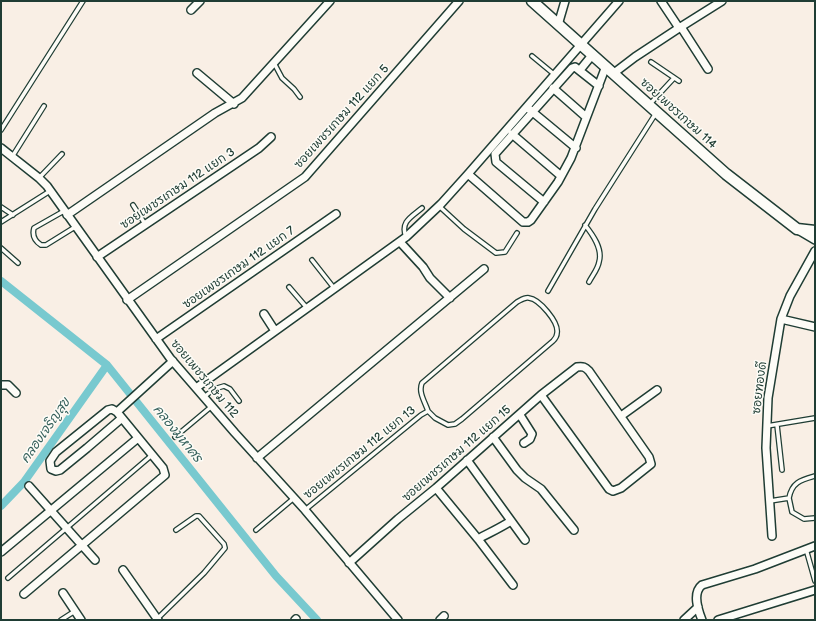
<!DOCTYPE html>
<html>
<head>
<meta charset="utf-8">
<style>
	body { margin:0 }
	#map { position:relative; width:816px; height:621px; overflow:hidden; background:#f9efe5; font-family:"Balsamiq Sans",sans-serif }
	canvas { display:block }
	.frame { position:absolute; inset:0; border:2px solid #1f3d34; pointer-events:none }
</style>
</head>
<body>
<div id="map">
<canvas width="816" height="621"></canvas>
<div class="frame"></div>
</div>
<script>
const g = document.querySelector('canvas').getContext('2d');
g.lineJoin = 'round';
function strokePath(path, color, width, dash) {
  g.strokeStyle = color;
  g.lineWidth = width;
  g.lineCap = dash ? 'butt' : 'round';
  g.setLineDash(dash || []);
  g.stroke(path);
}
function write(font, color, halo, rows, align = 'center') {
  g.font = font + ' "Balsamiq Sans","Playpen Sans Thai",sans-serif';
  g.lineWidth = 3;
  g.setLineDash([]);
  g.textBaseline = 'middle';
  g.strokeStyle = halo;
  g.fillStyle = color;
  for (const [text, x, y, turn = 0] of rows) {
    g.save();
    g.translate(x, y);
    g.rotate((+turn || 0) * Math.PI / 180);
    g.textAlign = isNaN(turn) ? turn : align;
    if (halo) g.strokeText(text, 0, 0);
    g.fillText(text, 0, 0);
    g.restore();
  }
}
const canal = new Path2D(`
	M1 281 107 365 276 576 317 620
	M1 506 24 482 107 365`);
const lane = new Path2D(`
	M532 56 555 75
	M651 62 679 81
	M274 63 282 78 294 89 300 97
	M649 105 674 78
	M1 130 83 1
	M12 157 44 106
	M39 178 62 154
	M133 205 145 224
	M439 206 464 229 496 253 505 252 517 233
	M1 207 13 215
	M64 211 34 228C32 235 35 241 41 245H46L75 227
	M1 222 50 191
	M585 225C593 235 603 249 599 262 598 269 592 276 589 282
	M406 237C400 222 411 217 422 208
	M1 248 18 263
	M312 260 334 288
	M289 287 307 308
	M548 291 595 209 656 113
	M204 397 214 389 224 386 230 389 239 401
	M777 425 782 470
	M767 426 815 418
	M175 437 212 406
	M789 498C792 482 801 480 815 476
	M770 501 789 498 792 512 804 519 815 518
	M305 510 421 415 428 411 435 418 448 425 455 424 462 419 553 341C555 339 557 336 557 333 559 322 539 299 529 298 525 297 521 300 517 302L422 383C418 392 425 402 428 411
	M256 530 294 498
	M806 549 815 581
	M8 578 152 455
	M157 619 204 573 225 548 224 544 199 516H196L176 530
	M61 620 75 611`);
const street = new Path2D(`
	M191 10 200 1
	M558 25 565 1
	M681 27 708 69
	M679 28 722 1
	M580 70 593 54
	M197 73 234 104
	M614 73 635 57 679 28 661 1
	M553 88 586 117
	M529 109 576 148
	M512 134 561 176
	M1 148 39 178 47 186 170 358 235 433 305 510 398 620
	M468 174 523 222H528L531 220 558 182 571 158 606 66
	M544 202 496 162 495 154 572 68 575 67 599 86
	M67 215 215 113 242 98 330 1
	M798 230 815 240
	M400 242 423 267 430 278 450 298
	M97 257 210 181 259 148 271 137
	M127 300 305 177 459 1
	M264 314 275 331
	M781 319 815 327
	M156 339 336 214
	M1 385H8L16 393
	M196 388 406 237 441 204 468 174 619 1
	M520 415 532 434 530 439 524 443
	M621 416 657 390
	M122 418 87 448 60 470 56 471 51 469 50 461 56 452 108 410 112 409 117 412 173 361
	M493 437 517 470 525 478 541 489 574 530
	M257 458 484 269
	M467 460 525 540
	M29 486 95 560
	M436 488 478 539 513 585
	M772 536 766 448 768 398 781 319 790 296 815 251
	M478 539C489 533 500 528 511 521
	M1 552 138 438
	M349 563 398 519 436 488 541 395 577 367C583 366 585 367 589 371L649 457 651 464 621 488 613 491 609 489 541 395
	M123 570 158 620
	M63 593 81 620
	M24 594 165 475 163 468 117 412
	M295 620 296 619
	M440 620 444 616
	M684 620 698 607
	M702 620C698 610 692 593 702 585L755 569 815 546
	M718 620 815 590`);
const secondary = new Path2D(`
	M532 1 726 174 797 229 815 231`);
const streetNames = [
	["ซอยเพชรเกษม 114",678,114,42],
	["ซอยเพชรเกษม 112 แยก 5",342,117,-48],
	["ซอยเพชรเกษม 112 แยก 3",178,189,-34],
	["ซอยเพชรเกษม 112 แยก 7",239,268,-35],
	["ซอยเพชรเกษม 112",204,379,50],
	["ซอยทองดี",760,388,-83],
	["ซอยเพชรเกษม 112 แยก 13",360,453,-39],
	["ซอยเพชรเกษม 112 แยก 15",457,454,-41]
];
const waterNames = [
	["คลองเจริญสุข",46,431,-55],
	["คลองมหาศร",177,434,51]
];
strokePath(canal, '#78c9cf', 8);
strokePath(lane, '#1f3d34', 6);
strokePath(street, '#1f3d34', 10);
strokePath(secondary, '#1f3d34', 13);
strokePath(lane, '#fdfcf7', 3.5);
strokePath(street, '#fdfcf7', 7);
strokePath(secondary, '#fdfcf7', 10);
write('12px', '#1f3d34', '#fdfcf7', streetNames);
write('italic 13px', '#35605b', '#fdfcf7', waterNames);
</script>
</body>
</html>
